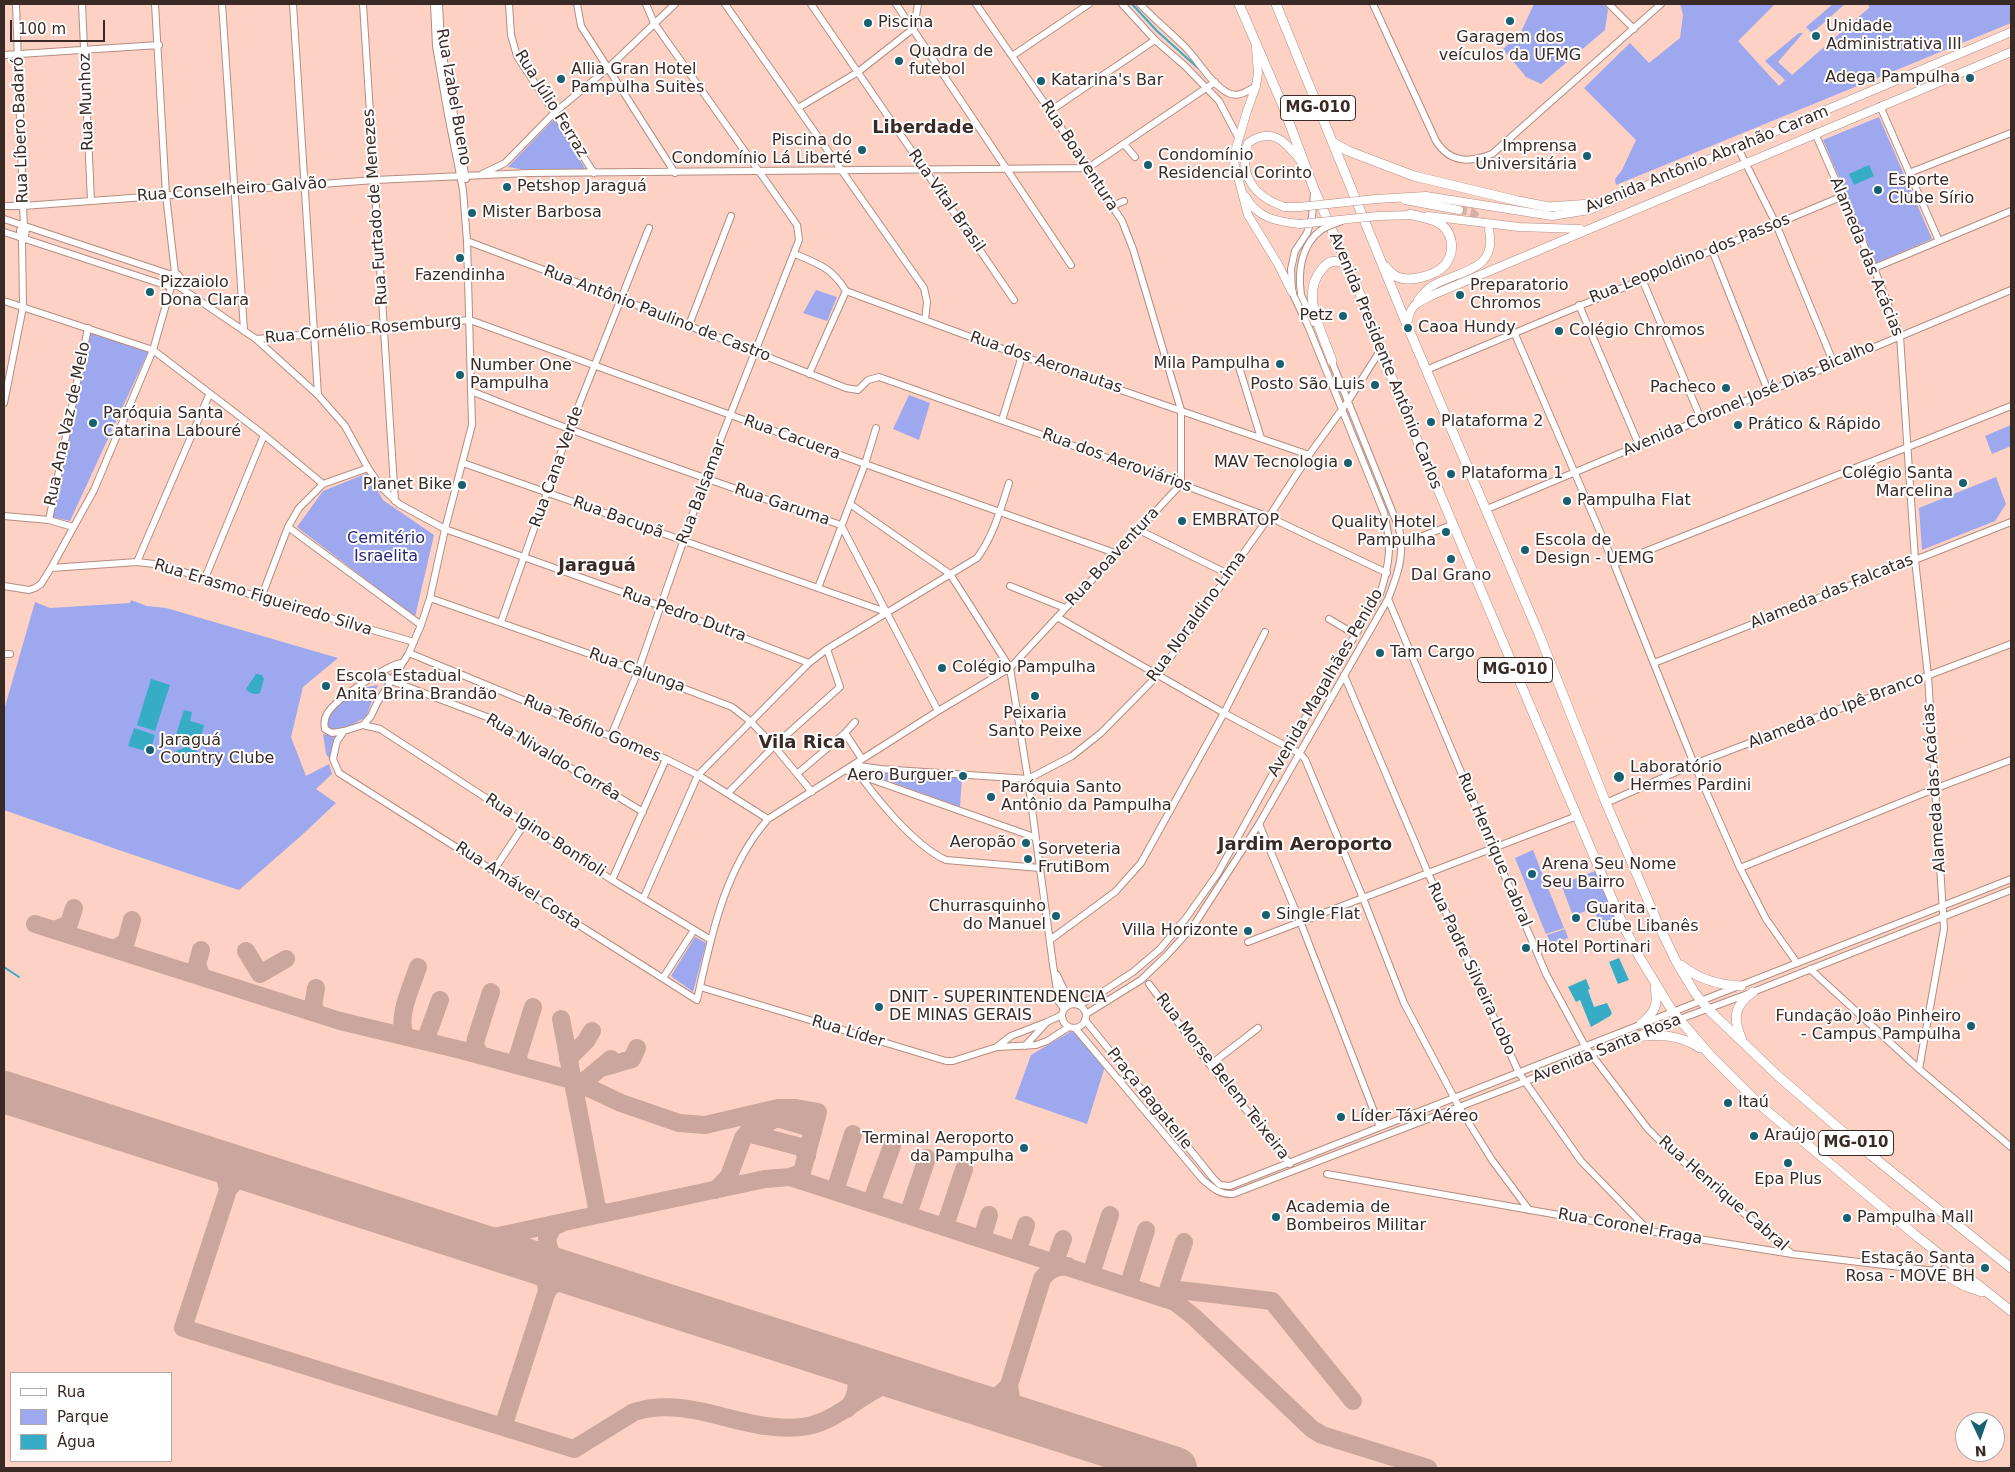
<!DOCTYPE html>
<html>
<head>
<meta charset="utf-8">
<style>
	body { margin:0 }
	#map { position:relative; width:2015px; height:1472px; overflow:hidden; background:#fdd2c5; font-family:"DejaVu Sans",sans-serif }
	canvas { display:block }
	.frame { position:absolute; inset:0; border:5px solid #3a2a25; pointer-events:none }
	.legend { position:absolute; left:10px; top:1372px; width:162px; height:90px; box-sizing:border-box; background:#fefefe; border:1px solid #b0a9a7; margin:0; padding:6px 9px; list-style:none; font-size:15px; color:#3a2a25 }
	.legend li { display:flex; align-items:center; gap:10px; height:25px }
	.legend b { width:25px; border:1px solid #b0a9a7 }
	.north { position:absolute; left:1955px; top:1412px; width:50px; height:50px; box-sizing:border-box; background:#fefefe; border:1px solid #b0a9a7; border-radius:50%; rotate:177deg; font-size:14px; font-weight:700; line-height:20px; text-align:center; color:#3a2a25 }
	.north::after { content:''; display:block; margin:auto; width:18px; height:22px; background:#186070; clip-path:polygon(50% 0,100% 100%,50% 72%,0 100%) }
	.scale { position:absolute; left:10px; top:20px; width:95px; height:22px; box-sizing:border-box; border:2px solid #3a2a25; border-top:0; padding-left:6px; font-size:15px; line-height:18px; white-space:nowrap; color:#3a2a25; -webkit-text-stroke:4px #fefefe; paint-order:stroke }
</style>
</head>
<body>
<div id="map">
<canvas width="2015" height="1472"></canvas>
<div class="frame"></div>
<ul class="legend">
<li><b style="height:6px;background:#fff"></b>Rua</li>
<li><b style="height:14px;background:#9da8ee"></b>Parque</li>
<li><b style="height:14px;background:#37acc7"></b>Água</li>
</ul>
<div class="north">N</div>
<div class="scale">100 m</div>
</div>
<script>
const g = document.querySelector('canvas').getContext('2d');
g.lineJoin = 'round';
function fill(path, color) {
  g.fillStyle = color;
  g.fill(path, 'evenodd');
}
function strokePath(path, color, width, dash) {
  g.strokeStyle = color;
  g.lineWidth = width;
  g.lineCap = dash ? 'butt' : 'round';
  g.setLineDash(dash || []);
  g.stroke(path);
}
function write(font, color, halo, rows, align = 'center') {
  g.font = font + ' "DejaVu Sans",sans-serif';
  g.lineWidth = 4;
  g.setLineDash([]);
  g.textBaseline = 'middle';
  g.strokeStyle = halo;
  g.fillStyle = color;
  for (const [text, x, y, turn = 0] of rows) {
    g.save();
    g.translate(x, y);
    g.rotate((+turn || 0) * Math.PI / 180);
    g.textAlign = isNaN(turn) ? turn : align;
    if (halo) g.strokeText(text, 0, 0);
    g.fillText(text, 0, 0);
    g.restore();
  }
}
const green = new Path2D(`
	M1534 4H1603L1608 9 1605 30 1541 84 1526 77 1503 49 1520 34Z
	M1680 4H1775L1738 41 1779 86 1785 80 1765 61 1799 33H1803L1778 62 1792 75 1870 7 1867 4H2011V23L1616 185 1615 179 1622 170 1636 140 1584 88 1630 43 1649 63 1680 38 1683 15Z
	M1833 4H1845L1812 33 1806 27Z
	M1879 117 1932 239 1876 263 1823 140Z
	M555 118 586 170 532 171 508 167Z
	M816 290 837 297 827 321 803 313Z
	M90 333 148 352 70 521 52 517Z
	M909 395 930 403 919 440 893 429Z
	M2011 425V446L1992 454 1985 436Z
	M368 473 383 500 434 535 415 617 297 527 323 491Z
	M1996 477 2006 504 1995 521 1922 550 1919 508Z
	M131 600 147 606 166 608 338 658 303 687 291 737 306 776 329 764 332 774 316 789 336 803 302 835 239 890C160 865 82 837 4 810V710L35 602 50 608 130 603Z
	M378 685 366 717 344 729 325 730 328 715 337 705 362 688Z
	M342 732 335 741V766L326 754 323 734 332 735Z
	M856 769 962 777 960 807Z
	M1533 850 1564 928 1546 934 1515 858Z
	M1595 871 1619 926 1604 932 1593 908 1573 916 1561 884Z
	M1565 929 1568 938 1551 944 1547 935Z
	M695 937 706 943 693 992 671 976Z
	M1070 1032 1081 1033 1106 1063 1087 1124 1015 1099 1031 1055Z`);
const water = new Path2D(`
	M1869 165 1874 176 1854 185 1849 174Z
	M256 674 262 675 264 679 260 693C255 695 250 694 246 689Z
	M151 679 170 685 155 731 137 725Z
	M184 710 192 712 190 721 204 725 198 748 175 738Z
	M134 728 155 735 150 752 128 746Z
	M186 747 197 751 192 762 185 761 176 751Z
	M1619 958 1629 980 1618 984 1609 962Z
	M1586 979 1590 989 1588 990 1594 1007 1607 1003 1612 1013 1610 1016 1591 1027 1580 1000 1576 1002 1568 987Z`);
const stream = new Path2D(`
	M1132 4 1157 31 1198 68
	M4 967 19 977`);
const taxiway = new Path2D(`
	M35 924 340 1021 461 1050 572 1080 621 1103 679 1123 705 1125 778 1108H796L818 1112 802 1172 790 1177
	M54 930 69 924 74 908
	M114 949 126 942 132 920
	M201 950 197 965 202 977
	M246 951 260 974 286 959
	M316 988 313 1006 318 1014
	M561 1019 597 1208 605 1213
	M406 1037C395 1019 412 986 418 967
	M429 1042 428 1033 440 1000
	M480 1055 475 1045 476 1039 491 992
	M568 1059 586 1041 592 1031
	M520 1066 518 1056 533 1007
	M601 1068 632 1059 637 1048
	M577 1093 581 1084 611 1059
	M747 1133 801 1147 807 1156
	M213 1159 224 1172 228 1190
	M257 1173 236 1180 228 1190 183 1328 574 1449 634 1412C692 1393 749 1437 808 1426 844 1419 869 1383 904 1381
	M716 1190 729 1176 743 1138 747 1133 777 1118 808 1127 813 1132
	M835 1191 853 1134
	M871 1203 892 1146
	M908 1215 927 1158
	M562 1223 553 1227 547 1238C548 1252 554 1262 563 1272
	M945 1226 964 1169
	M461 1239 489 1238 765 1179 790 1177 1175 1302 1194 1317 1312 1429 1322 1435 1428 1468
	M982 1239 989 1215
	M1018 1250 1026 1225
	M528 1260C540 1268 546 1276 547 1291
	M1055 1262 1063 1239
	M1091 1274 1110 1215
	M1128 1287 1146 1230
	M1165 1299 1184 1242
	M1175 1302 1179 1290 1272 1301 1353 1401
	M841 1361C860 1374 861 1392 847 1409
	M976 1404C990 1401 999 1397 1009 1385
	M1021 1418 1012 1404 1009 1385 1042 1279C1049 1269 1056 1267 1068 1266
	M503 1427 547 1291 558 1280 577 1276`);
const runway = new Path2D(`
	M4 1092 1176 1468`);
const majorTunnel = new Path2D(`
	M1459 210 1472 212 1485 225`);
const minor = new Path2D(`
	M16 4 23 206 24 226 26 230 25 236 22 238
	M82 4 91 201
	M155 4 166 195 175 273
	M222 4 244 330
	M293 4 318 395
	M363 4 395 501
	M434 4 436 46 448 115 463 190 467 241 472 425 445 529 430 598 421 625 409 653 377 703 371 716 363 725 344 731 337 741 333 759 339 773 697 1000C711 937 724 869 768 819L938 711 1010 668 1181 484V410L1133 249 1122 221 1050 111 976 4
	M439 4 441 45 466 179
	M509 4 511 35 517 56 594 173
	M577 4 581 26 675 173
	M725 4 924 288 927 302 925 320
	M811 4 1014 300
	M896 4 1071 265
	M1122 4 1155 40 1185 66 1219 101 1239 139
	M1140 4C1155 20 1170 32 1185 47 1199 61 1210 83 1228 93 1238 98 1248 91 1256 86
	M1373 4 1436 141C1450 163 1469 163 1492 154L1661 4
	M1609 4 1634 29
	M4 55 159 45
	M1012 56 1089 4
	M1880 106 1939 241
	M798 108 858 72 914 28 918 4
	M1050 111 1155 40
	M1815 133 1874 268 1900 336 1915 560 1928 676 1944 929 1919 1069
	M1124 144 1135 157
	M1738 148 1776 224 1834 364
	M1909 173 2011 133
	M482 174 505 163 554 113 607 69 675 4
	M4 206H23L375 180 529 173 1088 168 1215 82
	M1112 206 1124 201
	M4 219 169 274
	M4 232 171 287 179 284C182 279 180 275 175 273L168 275 166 282 168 286
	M467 241 621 299 846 388 858 390 868 380 879 377 1181 484 1269 517 1387 573
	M1712 250 1768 391
	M795 254C819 264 832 268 846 291L1022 356 1309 455
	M1874 268 2011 211
	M1642 279 1701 419
	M1300 284 1301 295 1314 323
	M178 286 256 339 318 395 345 426 368 468 381 487 399 504 445 529 661 606 809 663
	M4 301 153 350 264 435 323 484
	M1579 305 1639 445
	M689 325 731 216
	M1514 332 1614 564 1694 764 1740 868 1766 919 1797 963
	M256 339 470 320 865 464 1115 553
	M1239 367 1261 438
	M1426 370 1843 196
	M809 374 846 291
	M471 391C593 440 717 483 841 525L938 711
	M4 403 23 307 22 238 20 235V230L24 226
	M1002 420 1022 356
	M463 463 886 612
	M850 504 950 574 1010 668 1028 779 1053 965 1059 1002 1064 1009
	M1487 509 2011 290
	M4 516 49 520 73 527
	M49 520 88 328
	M288 527 421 625
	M1139 530 1228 574
	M1402 544 1454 524
	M137 562 209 395
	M1614 564 2011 406
	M51 568 137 562 163 565 261 598 414 642
	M205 578 264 435
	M4 586 29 590 35 588 41 584 51 568 94 490 153 350 171 287
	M1010 586 1065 608
	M818 588 865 464 876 428
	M261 598 288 527 299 508 323 484 368 468
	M430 598 638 671 732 707 750 721 774 746 812 792
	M1388 599 1546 974 1585 1046 1648 1129 1666 1147 1792 1254
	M1057 617 1224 713 1299 753 1305 759 1363 898 1404 1003 1459 1107 1492 1160 1529 1210
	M1329 619 1356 635
	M501 622 569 430 649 228
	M409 653 666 759 698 775 768 819
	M4 654H10
	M1654 663 2011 522
	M381 672 392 681 487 717 643 812
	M1344 675 1428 873 1519 1073 1581 1161 1649 1231
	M363 725 380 729 612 880 711 940
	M344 731 332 733 325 729C324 724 324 719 327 714 335 699 385 667 401 663
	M845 733 862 759
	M611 736 638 671 705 479 799 240 797 225 654 23 646 4
	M853 765 880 769 1028 779 1072 756 1101 733 1158 675 1269 517 1309 455 1348 401 1380 351
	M853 765C872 794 914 846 946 860L1040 868
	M845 770 1034 837
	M797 774 845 733 855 722
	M728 793 774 746 840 687 827 649
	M1606 803 1694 764 2011 644
	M1259 824 1300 921 1380 1127
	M1740 868 1934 789 2011 760
	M494 870 525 823
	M612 880 666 759
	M643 899 698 775 809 663 827 649 977 558C993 537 1001 508 1009 483
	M1050 940 1115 892 1141 863 1224 713 1265 632
	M1248 942 1577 816
	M1810 969 1919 1069 2011 1147
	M1057 975 1063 988 1074 1004
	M663 978 694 930
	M1149 984 1210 1065 1290 1164
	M700 987 946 1061H953L997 1047 1036 1045 1047 1041 1069 1027
	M1062 1016a12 12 0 1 1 24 0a12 12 0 1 1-24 0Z
	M1078 1005 1093 998 1133 972 1160 949 1186 918 1218 873 1287 748 1380 594C1390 563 1392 545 1384 513L1309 328 1292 292 1291 269 1295 251 1307 233 1312 217 1314 193
	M1086 1014 1141 980 1167 955 1194 925 1259 824 1388 599C1398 574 1405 554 1399 528L1330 357
	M1085 1020 1213 1178 1220 1185 1230 1186 2011 879
	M1075 1028 1203 1180C1213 1188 1220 1195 1233 1194L1524 1082 1653 1029 1753 992 2011 890
	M998 1046 1011 1036 1047 1022
	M1025 1046 1047 1022 1062 1015
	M1210 1065 1258 1028
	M1327 1174 1649 1231 1792 1254 1926 1270 1961 1272
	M1934 1271 1943 1257`);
const major = new Path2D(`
	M1256 48 1258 73 1256 86 1247 111 1234 155V162L1248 215 1278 264 1292 292
	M1246 197C1257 218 1278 222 1300 224
	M1376 199 1426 196 1552 216 1589 210 2011 32
	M1405 200 1459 210
	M1285 207C1254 197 1238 175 1248 143 1274 125 1287 144 1303 164
	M1378 216 1416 215
	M1428 216 1519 227 1580 229
	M1418 300C1422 295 1426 289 1432 286 1458 270 1498 272 1489 230
	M1407 325C1411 302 1416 304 1435 294L2011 52`);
const highway = new Path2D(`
	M1239 4 1283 106 1314 189 1360 294 1401 402 1624 927 1640 958 1673 1012 1710 1055 1760 1105 1914 1234 2011 1311
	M1276 4 1407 325 1539 634 1606 803 1660 928 1677 963 1695 993 1708 1009 1778 1076 1856 1143 2011 1268
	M1332 142 1348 151 1414 176 1518 201 1549 207 1605 203
	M1386 267C1388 270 1391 273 1394 275 1407 284 1435 276 1445 265 1456 251 1453 230 1437 222 1429 218 1419 217 1410 214
	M1332 361C1323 333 1299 295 1322 269 1329 260 1335 260 1346 263
	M1681 965C1698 979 1718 985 1741 986
	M1641 1024C1654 1013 1659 1005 1655 988
	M1633 1037C1657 1034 1679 1034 1700 1048
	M1742 1040C1733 1019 1733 1006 1753 992
	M1938 1271 1965 1286 1982 1292`);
const minorBridge = new Path2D(`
	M1300 284C1299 265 1304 243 1320 231 1326 226 1335 224 1342 221`);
const majorBridge = new Path2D(`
	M1285 207H1299L1376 199
	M1300 224 1378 216`);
const markers = [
	[1510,21,5,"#186070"],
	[868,23,5,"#186070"],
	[1816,36,5,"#186070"],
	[899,61,5,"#186070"],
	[1970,78,5,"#186070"],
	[561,79,5,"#186070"],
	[1041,81,5,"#186070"],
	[862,150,5,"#186070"],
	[1587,156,5,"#186070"],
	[1148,165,5,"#186070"],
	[507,187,5,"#186070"],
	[1878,190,5,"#186070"],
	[472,213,5,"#186070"],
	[460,258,5,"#186070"],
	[150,292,5,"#186070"],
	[1460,295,5,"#186070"],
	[1343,316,5,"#186070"],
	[1408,328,5,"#186070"],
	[1559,331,5,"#186070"],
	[1280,364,5,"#186070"],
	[460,375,5,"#186070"],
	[1375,385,5,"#186070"],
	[1726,388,5,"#186070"],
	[1431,422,5,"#186070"],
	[93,423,5,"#186070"],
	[1738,425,5,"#186070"],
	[1348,463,5,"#186070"],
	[1451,474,5,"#186070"],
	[1963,483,5,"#186070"],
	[462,485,5,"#186070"],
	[1567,501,5,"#186070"],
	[1182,521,5,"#186070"],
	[1446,532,5,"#186070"],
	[1525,550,5,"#186070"],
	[1451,559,5,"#186070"],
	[1380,653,5,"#186070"],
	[942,668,5,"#186070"],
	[326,686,5,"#186070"],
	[1035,696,5,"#186070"],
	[150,750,5,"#186070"],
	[963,776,5,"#186070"],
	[1619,777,6,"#186070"],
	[991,797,5,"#186070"],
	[1026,843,5,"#186070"],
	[1028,859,5,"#186070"],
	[1532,874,5,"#186070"],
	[1266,915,5,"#186070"],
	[1056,916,5,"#186070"],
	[1576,918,5,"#186070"],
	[1248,931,5,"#186070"],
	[1526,948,5,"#186070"],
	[879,1007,5,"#186070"],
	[1971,1026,5,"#186070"],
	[1728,1103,5,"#186070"],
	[1341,1117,5,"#186070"],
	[1754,1136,5,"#186070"],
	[1024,1148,5,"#186070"],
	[1788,1163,5,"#186070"],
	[1276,1217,5,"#186070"],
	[1847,1218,5,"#186070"],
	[1985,1268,5,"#186070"]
];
const shields = [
	[1318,108,75],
	[1515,670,75],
	[1856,1143,75]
];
const shieldNames = [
	["MG-010",1318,108],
	["MG-010",1515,670],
	["MG-010",1856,1143]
];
const poiNames = [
	["Piscina",878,23],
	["Unidade",1826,27],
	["Administrativa III",1826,45],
	["Garagem dos",1510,38,"center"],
	["veículos da UFMG",1510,56,"center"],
	["Quadra de",909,52],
	["futebol",909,70],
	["Allia Gran Hotel",571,70],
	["Pampulha Suites",571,88],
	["Adega Pampulha",1960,78,"right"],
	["Katarina's Bar",1051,81],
	["Piscina do",852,141,"right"],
	["Condomínio Lá Liberté",852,159,"right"],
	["Imprensa",1577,147,"right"],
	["Universitária",1577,165,"right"],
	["Condomínio",1158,156],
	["Residencial Corinto",1158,174],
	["Esporte",1888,181],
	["Clube Sírio",1888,199],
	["Petshop Jaraguá",517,187],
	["Mister Barbosa",482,213],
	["Fazendinha",460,276,"center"],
	["Pizzaiolo",160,283],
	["Dona Clara",160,301],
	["Preparatorio",1470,286],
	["Chromos",1470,304],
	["Petz",1333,316,"right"],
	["Caoa Hundy",1418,328],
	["Colégio Chromos",1569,331],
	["Mila Pampulha",1270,364,"right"],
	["Number One",470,366],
	["Pampulha",470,384],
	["Posto São Luis",1365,385,"right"],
	["Pacheco",1716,388,"right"],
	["Paróquia Santa",103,414],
	["Catarina Labouré",103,432],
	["Plataforma 2",1441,422],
	["Prático & Rápido",1748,425],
	["MAV Tecnologia",1338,463,"right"],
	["Plataforma 1",1461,474],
	["Colégio Santa",1953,474,"right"],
	["Marcelina",1953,492,"right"],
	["Planet Bike",452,485,"right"],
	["Pampulha Flat",1577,501],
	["EMBRATOP",1192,521],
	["Quality Hotel",1436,523,"right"],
	["Pampulha",1436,541,"right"],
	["Escola de",1535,541],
	["Design - UEMG",1535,559],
	["Dal Grano",1451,576,"center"],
	["Tam Cargo",1390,653],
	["Colégio Pampulha",952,668],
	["Escola Estadual",336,677],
	["Anita Brina Brandão",336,695],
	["Peixaria",1035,714,"center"],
	["Santo Peixe",1035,732,"center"],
	["Jaraguá",160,741],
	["Country Clube",160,759],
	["Laboratório",1630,768],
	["Hermes Pardini",1630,786],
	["Aero Burguer",953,776,"right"],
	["Paróquia Santo",1001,788],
	["Antônio da Pampulha",1001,806],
	["Aeropão",1016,843,"right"],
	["Sorveteria",1038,850],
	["FrutiBom",1038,868],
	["Arena Seu Nome",1542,865],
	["Seu Bairro",1542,883],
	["Churrasquinho",1046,907,"right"],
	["do Manuel",1046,925,"right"],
	["Guarita -",1586,909],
	["Clube Libanês",1586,927],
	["Single Flat",1276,915],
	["Villa Horizonte",1238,931,"right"],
	["Hotel Portinari",1536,948],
	["DNIT - SUPERINTENDENCIA",889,998],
	["DE MINAS GERAIS",889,1016],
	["Fundação João Pinheiro",1961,1017,"right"],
	["- Campus Pampulha",1961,1035,"right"],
	["Itaú",1738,1103],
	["Líder Táxi Aéreo",1351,1117],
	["Araújo",1764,1136],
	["Terminal Aeroporto",1014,1139,"right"],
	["da Pampulha",1014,1157,"right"],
	["Epa Plus",1788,1180,"center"],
	["Academia de",1286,1208],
	["Bombeiros Militar",1286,1226],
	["Pampulha Mall",1857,1218],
	["Estação Santa",1975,1259,"right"],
	["Rosa - MOVE BH",1975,1277,"right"]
];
const streetNames = [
	["Rua Izabel Bueno",453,97,80],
	["Rua Munhoz",87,102,-92],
	["Rua Júlio Ferraz",551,104,58],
	["Rua Líbero Badaró",21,130,-92],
	["Rua Boaventura",1079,156,57],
	["Avenida Antônio Abrahão Caram",1707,160,-22],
	["Rua Conselheiro Galvão",232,190,-4],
	["Rua Vital Brasil",946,201,55],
	["Rua Furtado de Menezes",376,207,-94],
	["Alameda das Acácias",1866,257,68],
	["Rua Leopoldino dos Passos",1690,259,-22],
	["Rua Antônio Paulino de Castro",657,314,21],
	["Rua Cornélio Rosemburg",363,330,-5],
	["Avenida Presidente Antônio Carlos",1385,361,68],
	["Rua dos Aeronautas",1046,363,19],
	["Avenida Coronel José Dias Bicalho",1749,399,-23],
	["Rua Ana Vaz de Melo",68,424,-78],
	["Rua Cacuera",792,438,20],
	["Rua dos Aeroviários",1117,461,20],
	["Rua Cana Verde",557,467,-70],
	["Rua Balsamar",702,492,-69],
	["Rua Garuma",782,505,19],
	["Rua Bacupã",618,518,20],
	["Rua Boaventura",1113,557,-47],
	["Alameda das Falcatas",1832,592,-22],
	["Rua Erasmo Figueiredo Silva",263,598,17],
	["Rua Pedro Dutra",684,615,20],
	["Rua Noraldino Lima",1197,617,-54],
	["Rua Calunga",637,671,20],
	["Avenida Magalhães Penido",1326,683,-60],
	["Alameda do Ipê Branco",1836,711,-21],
	["Rua Teófilo Gomes",592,729,23],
	["Rua Nivaldo Corrêa",553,758,31],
	["Alameda das Acácias",1935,788,-94],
	["Rua Igino Bonfioli",545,836,33],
	["Rua Henrique Cabral",1494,850,67],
	["Rua Amável Costa",518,886,33],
	["Rua Padre Silveira Lobo",1471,969,65],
	["Rua Líder",848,1032,17],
	["Avenida Santa Rosa",1607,1049,-22],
	["Rua Morse Belem Teixeira",1222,1077,52],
	["Praça Bagatelle",1149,1099,51],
	["Rua Henrique Cabral",1723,1194,41],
	["Rua Coronel Fraga",1630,1227,10]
];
const parkNames = [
	["Cemitério",386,539],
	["Israelita",386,557]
];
const neighbourhoodNames = [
	["Liberdade",923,128],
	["Jaraguá",597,566],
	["Vila Rica",802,743],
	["Jardim Aeroporto",1305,845]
];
fill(green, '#9da8ee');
fill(water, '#37acc7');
strokePath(stream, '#37acc7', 2);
strokePath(taxiway, '#caa69c', 18);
strokePath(runway, '#caa69c', 42);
strokePath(majorTunnel, '#d6b0a5', 8, [8, 4]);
strokePath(minor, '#b48c81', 8);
strokePath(major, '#b48c81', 9);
strokePath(highway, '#b48c81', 10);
strokePath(minor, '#fff', 6);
strokePath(major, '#fff', 8);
strokePath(highway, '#fff', 9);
strokePath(minorBridge, '#b48c81', 8, []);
strokePath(majorBridge, '#b48c81', 9, []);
strokePath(minorBridge, '#fff', 6);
strokePath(majorBridge, '#fff', 8);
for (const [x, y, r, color] of markers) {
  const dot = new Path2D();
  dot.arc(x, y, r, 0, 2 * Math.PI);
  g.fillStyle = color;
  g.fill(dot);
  strokePath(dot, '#fefefe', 2);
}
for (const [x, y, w] of shields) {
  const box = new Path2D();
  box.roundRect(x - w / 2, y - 12.5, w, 25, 4);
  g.fillStyle = '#fefefe';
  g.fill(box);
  strokePath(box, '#3a2a25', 1);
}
write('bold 15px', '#3a2a25', null, shieldNames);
write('16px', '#3a2a25', '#fefefe', poiNames, 'left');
write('16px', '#3a2a25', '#fefefe', streetNames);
write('16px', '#272478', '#fefefe', parkNames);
write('bold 18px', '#3a2a25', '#fefefe', neighbourhoodNames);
</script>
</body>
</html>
